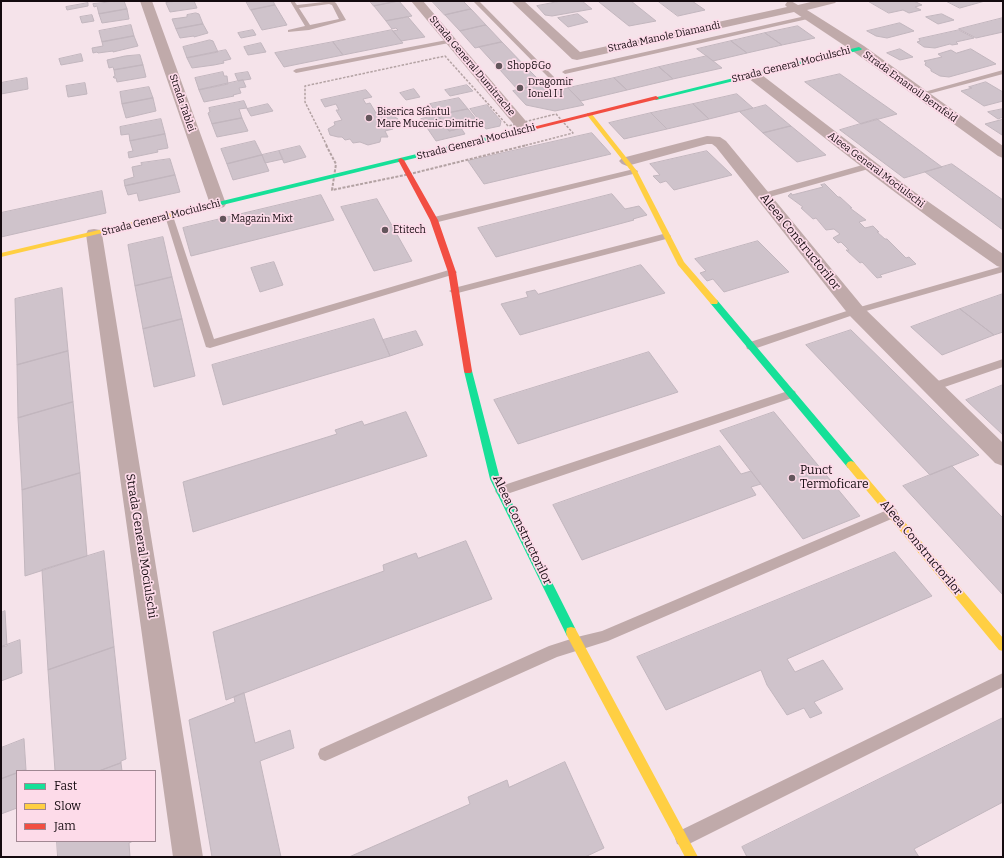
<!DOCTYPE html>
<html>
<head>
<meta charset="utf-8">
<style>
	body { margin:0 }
	#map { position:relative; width:1004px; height:858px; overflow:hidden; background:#f5e3ea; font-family:Bitter,serif }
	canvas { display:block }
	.frame { position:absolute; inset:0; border:2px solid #140a0f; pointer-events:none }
	.legend { position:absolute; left:16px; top:770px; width:140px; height:72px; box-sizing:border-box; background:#fddbe9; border:1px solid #a08792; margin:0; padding:5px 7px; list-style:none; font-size:12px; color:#140a0f }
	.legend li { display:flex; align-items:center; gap:8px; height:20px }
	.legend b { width:20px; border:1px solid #a08792 }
</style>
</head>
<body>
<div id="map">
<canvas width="1004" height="858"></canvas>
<div class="frame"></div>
<ul class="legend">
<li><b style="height:5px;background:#16e098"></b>Fast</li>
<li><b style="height:5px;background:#ffcf43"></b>Slow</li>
<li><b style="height:5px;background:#f24e42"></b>Jam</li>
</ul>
</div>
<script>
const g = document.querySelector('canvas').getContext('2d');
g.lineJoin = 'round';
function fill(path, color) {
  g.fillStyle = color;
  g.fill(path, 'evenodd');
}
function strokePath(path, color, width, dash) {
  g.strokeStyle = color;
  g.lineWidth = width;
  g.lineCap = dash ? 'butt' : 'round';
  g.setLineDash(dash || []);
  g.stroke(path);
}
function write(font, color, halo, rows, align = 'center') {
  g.font = font + ' Bitter,serif';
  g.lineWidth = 3.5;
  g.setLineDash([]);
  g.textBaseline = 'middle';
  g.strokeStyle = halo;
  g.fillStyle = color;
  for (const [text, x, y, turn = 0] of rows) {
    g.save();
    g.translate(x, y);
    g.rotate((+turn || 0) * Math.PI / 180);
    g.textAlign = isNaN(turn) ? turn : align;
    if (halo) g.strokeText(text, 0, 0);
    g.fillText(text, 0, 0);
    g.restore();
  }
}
const building = new Path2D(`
	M124 1 127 9 99 14 97 6 94 7 93 4Z
	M177 1H194L197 8 170 12 166 3Z
	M246 1H273L275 5 251 10Z
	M370 1H399L374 6Z
	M399 1 412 16 386 21 374 6Z
	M432 1H463L471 9 445 15Z
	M561 1H582L592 9 552 16 545 15 537 6Z
	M606 1H631L656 21 629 26 599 2Z
	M658 1H692L705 10 678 16Z
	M868 1H914L922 5 915 7 921 10 909 13 903 10 889 13Z
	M946 1H985L960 8Z
	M88 3V6L67 10 66 7Z
	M275 5 287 25 262 30 251 10Z
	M127 9 129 19 102 23 99 14Z
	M471 9 486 25 460 31 445 15Z
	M196 13 199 14 203 24 176 29 172 19 187 17V15Z
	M578 14 588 22 568 27 558 18Z
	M942 14 954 20 938 24 926 17Z
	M92 15 94 21 82 23 80 17Z
	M408 17 425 37 401 41 393 31 398 30 396 28 392 29 386 21Z
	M1003 18V32L976 38 959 29Z
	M900 23 914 31 887 38 876 36 867 31Z
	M203 24 208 33 194 37V36L180 38 176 29Z
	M131 25 134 36 102 42 99 31Z
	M486 25 502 42 475 48 460 31Z
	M798 26 815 38 782 45 765 33Z
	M253 30 256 35 241 38 238 33Z
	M392 30 403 43 343 55 333 42Z
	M959 30 974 38 956 42 958 44 952 45 950 44 935 48 924 47 917 42 920 41 919 39Z
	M765 33 782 45 747 53 731 41Z
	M134 36 138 46 113 52V51L98 53 97 52 93 53 92 48 103 46 102 42Z
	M210 40 213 41 218 52 187 58 183 47Z
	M731 41 747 53 713 61 697 49Z
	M333 42 343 55 284 67 275 53Z
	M502 42 524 65 500 70 479 47Z
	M261 43 266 52 248 55 244 47Z
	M900 49 913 57 900 60 887 53Z
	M971 49 996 64 949 77 940 76 931 71V69L925 65 926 62 924 61 942 57 938 54 951 50 956 53Z
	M226 50 231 59 223 61 224 63 214 65 192 68 187 58Z
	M81 54 83 61 61 65 59 59Z
	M140 55 143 65 114 70 113 67 109 68 107 60 125 56Z
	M707 56 722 68 673 79 659 67Z
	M143 65 146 77 117 82 116 78H114L113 77 115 76 114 70Z
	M524 65 543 84 518 90 500 70Z
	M659 67 673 79 627 90 614 78Z
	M223 72 224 76H227L228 84 199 90 195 78Z
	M248 72 251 79 238 81 235 74Z
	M840 74 897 114 861 124 805 82Z
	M27 78 28 89 1 94V83Z
	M614 78 627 90 581 101 568 88Z
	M243 80 246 87 239 88 241 93 233 95 234 96 204 102 199 90Z
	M986 82 1003 92V101L984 106 961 91 972 88 969 87Z
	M85 83 87 94 68 97 66 86Z
	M543 84 552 92 568 88 584 105 555 111 526 105 513 91Z
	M467 85 473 91 450 96 445 90Z
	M149 87 153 98 122 104 120 92Z
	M414 89 420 97 406 100 400 93Z
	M366 90 372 97 363 99 366 104 370 103 376 113 382 112 385 116 392 115 398 119 397 123 391 126 393 129 385 131 388 137H381L380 142 368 145 360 142 353 143 350 139 345 140 342 137H338L330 135 328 129 335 125 334 122 342 120 336 110H339L336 104 325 107 321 100Z
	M737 94 753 108 709 119 693 104Z
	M153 98 156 111 126 118 122 104Z
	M459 98 468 109 438 115 430 104Z
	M244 101 247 108 239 109 242 118 212 124 208 113 210 112 209 108Z
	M268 104 273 111 251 116 247 109Z
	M693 104 709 119 667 129 651 113Z
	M487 105 501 121 500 126 486 129 470 109Z
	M766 105 779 116 791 126 763 133 740 112Z
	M468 109 480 124 449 131 438 115Z
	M1003 109V117L998 119 988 112Z
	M651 113 667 129 624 139 609 123Z
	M438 115 449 131 461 128 465 134 436 141 421 119Z
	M242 118 248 131 217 137 212 124Z
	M161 119 165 134 130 141 129 134 121 135 120 127Z
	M877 119 942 167 904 178 840 130Z
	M1003 119 1002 135 985 124 1000 120Z
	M791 126 808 140 826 155 797 162 763 133Z
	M592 133 611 154 484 184 468 161Z
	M165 134 168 148 157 150 158 152 129 158 128 152 133 151 130 141Z
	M255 141 262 155 227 164 221 149Z
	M300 146 306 157 284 163 279 151Z
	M279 151 283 159 265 163 262 155Z
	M707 151 732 175 674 190 666 181 660 183 653 176 660 175 650 164Z
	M262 155 269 171 233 180 227 164Z
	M170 159 175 175 125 186 124 180 134 177 132 167 142 165 141 163Z
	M952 164 1003 200V230L925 172Z
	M175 175 180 192 139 201 137 193 128 195 125 186Z
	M825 184 838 197H840L852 208H850L866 220 859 222 865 228 873 226 879 232H877L885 239H887L906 258 909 257 916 264 880 275 882 277 877 278 862 262 860 263 846 250H849L841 242 838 243 833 238 840 234 834 229 826 230 816 218 813 219 801 208 803 207 788 196 791 193 792 195 823 187 821 185Z
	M102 191 106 213 1 237V213Z
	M612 194 625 209 639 206 647 215 633 219 634 220 496 257 478 228Z
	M321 195 334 220 191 256 183 228Z
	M377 199 412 261 374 271 341 207Z
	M163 237 172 277 135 286 128 245Z
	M758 241 789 272 724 292 713 279 707 281 700 273 706 271 695 259Z
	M274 262 283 285 260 292 251 268Z
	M641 265 665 293 520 335 501 304 528 297 526 292 535 290 538 294Z
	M172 277 182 319 143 329 135 286Z
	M62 288 68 351 17 365 15 299Z
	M1003 294V332L994 335 960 309Z
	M960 309 994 335 942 355 911 327Z
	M182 319 195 376 154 387 143 329Z
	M374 319 390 356 223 405 212 365Z
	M851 330 979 455 930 475 806 345Z
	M416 331 423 345 390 356 383 340Z
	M68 351 73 402 18 418 17 365Z
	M649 352 678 392 518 444 494 400Z
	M1003 385V435L966 400Z
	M73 402 80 473 22 490 18 418Z
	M406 412 427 456 193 532 183 482 337 434 335 430 362 421 364 425Z
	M774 412 860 516 803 539 720 431Z
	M720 446 741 474 751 471 761 484 751 487 756 495 582 560 553 505Z
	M952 466 1003 518V595L903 486Z
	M80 473 87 556 25 576 22 490Z
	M466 541 492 599 226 700 213 632 384 571 383 565 416 553 418 558Z
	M104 551 114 647 48 670 42 570Z
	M895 552 932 596 787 659 795 672 823 660 843 689 814 702 822 713 810 718 804 708 787 715 767 685 761 670 666 710 637 657Z
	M5 611 7 646 1 647V613Z
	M20 640 22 673 1 681V647Z
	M114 647 126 759 121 761V763L99 771H55L48 670Z
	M244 693 255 743 290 730 294 748 260 761 281 857H212L189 720 235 702 234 697Z
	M1003 718V802L914 849 919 857H747L742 847Z
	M24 739 26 770 17 771V773L1 779V748Z
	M565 762 604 848 585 857H349L470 804 468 797 507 780 509 787Z
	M121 763 122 771H99Z
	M17 773V808L1 814V779Z
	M57 841H133L129 843 130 857H58Z`);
const pathFar1 = new Path2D(`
	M327 146 305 102V86L445 56 508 126 556 114 573 133 523 146`);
const path = new Path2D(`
	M326 145 336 164 332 190 410 174 527 145`);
const lane = new Path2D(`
	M290 1H294L297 5 333 1 336 3 346 20 309 30 288 32V30L305 26ZM329 4 332 5 339 19 310 25 299 8Z
	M473 1H479L554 77V79H550Z
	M810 15 813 17 812 18 565 74 562 72 565 70Z
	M452 39 455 41 454 42 296 73 293 71 296 69Z
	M1003 70V74L921 96 917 94Z
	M866 164H869L873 166 872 168 766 198H760L759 196 760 194Z
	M634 169 638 171 637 173 434 223 430 220 434 217Z
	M169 213 173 216 214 339 449 270 452 269 457 272 455 274 210 348 206 347 205 344 165 216Z
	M667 233 671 236 670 238 454 294 449 291 454 288Z
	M1003 266V272L859 313 751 350 747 349 746 346 747 343 853 309Z
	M1003 359V367L933 391 929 390 928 387 929 384Z
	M791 390 795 391 796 394 795 397 501 496 497 494 495 491 497 488 501 486Z
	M892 508 896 509 898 513 896 517 608 641 557 657 330 759 325 761 320 759 318 754 320 749 549 646 577 637 602 631Z
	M1003 673V687L689 844 683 846 677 844 675 838 677 832Z`);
const street = new Path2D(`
	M140 1H152L226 204 224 207 218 209 212 207 210 204Z
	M411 1H423L531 127 533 130 531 133 526 134 521 133Z
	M511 1H524L580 52 787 7 785 5 787 2 791 1 798 5 815 1H837L835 3 807 10 864 46 1003 146V158L998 156 854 52 794 12 577 60 572 59Z
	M753 71 758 72 913 191 1003 254V268L997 266C911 207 830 142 748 78L746 75 748 72Z
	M707 136 720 137 726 141 863 307 1003 443V466L995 463 849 315 716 147 712 144H707L627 166 622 164 619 161 622 158Z
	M94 229 100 230 102 234 203 857H173L86 234 88 230Z`);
const fast = new Path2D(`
	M859 47 862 49 861 50 656 100 653 98Z
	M520 129 523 131 522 132 214 207 211 205 214 203Z
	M714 299 717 300 854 462 856 465 854 468H848L711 304 710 302 711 300Z
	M468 368 472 371 500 479 575 628 576 632 575 636 571 637 567 636 490 479 464 371Z`);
const slow = new Path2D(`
	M587 113H591L637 171 684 262 717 300 718 302 717 304H711L678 265 631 171 587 115Z
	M214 203 216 204V206L1 257V253Z
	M851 461 854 462 1003 638V651L999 650 848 468 846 465 848 462Z
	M571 627 575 628 698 857H685L567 636 566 632 567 628Z`);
const jam = new Path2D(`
	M656 96 659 98 658 99 520 133 517 131Z
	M401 158 404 160 438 220 456 272 472 371 471 373H465L464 371 448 272 430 220 398 160Z`);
const markers = [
	[499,66,4,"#63565c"],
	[520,88,4,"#63565c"],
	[369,118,4,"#63565c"],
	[223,219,4,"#63565c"],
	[385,230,4,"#63565c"],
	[792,478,4,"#63565c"]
];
const farStreetnames = [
	["Strada Manole Diamandi",664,37,-12],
	["Strada General Mociulschi",791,65,-14],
	["Strada General Dumitrache",472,66,50],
	["Strada Emanoil Bernfeld",910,87,36],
	["Strada Tablei",182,103,71],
	["Strada General Mociulschi",476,142,-14],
	["Aleea General Mociulschi",876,170,37],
	["Strada General Mociulschi",161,218,-14]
];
const farPoinames = [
	["Shop&Go",507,66],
	["Dragomir",528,82],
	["Ionel I I",528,94],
	["Biserica Sfântul",377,112],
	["Mare Mucenic Dimitrie",377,124],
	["Magazin Mixt",231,219],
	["Etitech",393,230]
];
const streetNames = [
	["Aleea Constructorilor",800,242,51],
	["Aleea Constructorilor",522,530,64],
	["Strada General Mociulschi",141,546,81],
	["Aleea Constructorilor",921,548,50]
];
const poiNames = [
	["Punct",800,471],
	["Termoficare",800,485]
];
fill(building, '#cfc3cb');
strokePath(building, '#c2b6be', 1);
strokePath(pathFar1, '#b3a2a3', 1.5, [2.5, 1.5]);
strokePath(path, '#b3a2a3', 2, [3, 1.5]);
fill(lane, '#c0aaaa');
fill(street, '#c0aaaa');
fill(fast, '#16e098');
fill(slow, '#ffcf43');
fill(jam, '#f24e42');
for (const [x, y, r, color] of markers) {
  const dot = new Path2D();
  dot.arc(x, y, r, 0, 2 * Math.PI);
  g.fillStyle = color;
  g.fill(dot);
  strokePath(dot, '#fddbe9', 1.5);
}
write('10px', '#140a0f', '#fddbe9', farStreetnames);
write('10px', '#140a0f', '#fddbe9', farPoinames, 'left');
write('12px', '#140a0f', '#fddbe9', streetNames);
write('12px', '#140a0f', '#fddbe9', poiNames, 'left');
</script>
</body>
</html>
